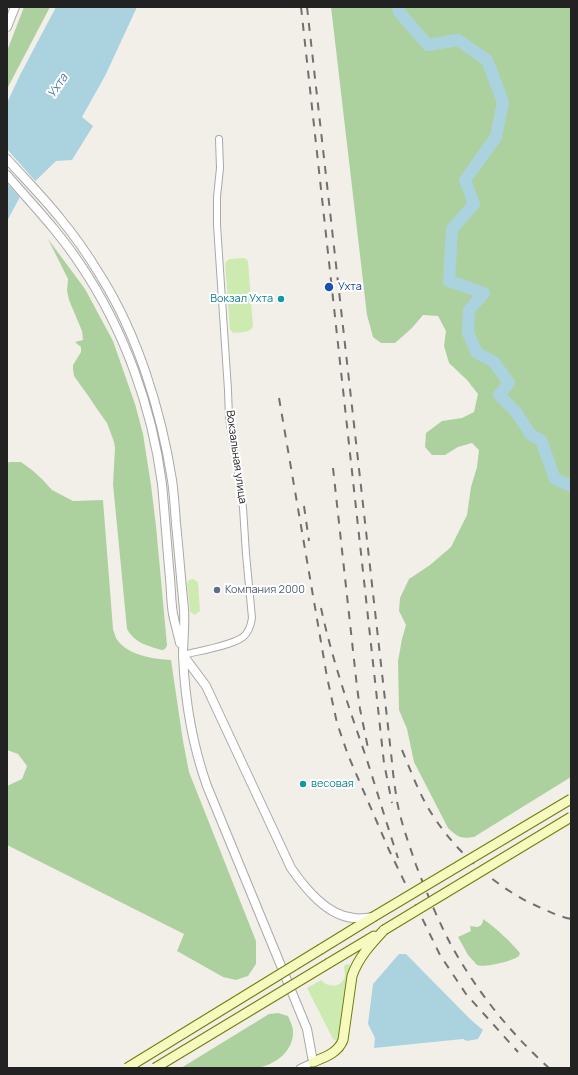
<!DOCTYPE html>
<html>
<head>
<meta charset="utf-8">
<style>
	body { margin:0 }
	#map { position:relative; width:578px; height:1075px; overflow:hidden; background:#f2efe9; font-family:Manrope,sans-serif }
	canvas { display:block }
	.frame { position:absolute; inset:0; border:8px solid #222; pointer-events:none }
</style>
</head>
<body>
<div id="map">
<canvas width="578" height="1075"></canvas>
<div class="frame"></div>
</div>
<script>
const g = document.querySelector('canvas').getContext('2d');
g.lineJoin = 'round';
function fill(path, color) {
  g.fillStyle = color;
  g.fill(path, 'evenodd');
}
function strokePath(path, color, width, dash) {
  g.strokeStyle = color;
  g.lineWidth = width;
  g.lineCap = dash ? 'butt' : 'round';
  g.setLineDash(dash || []);
  g.stroke(path);
}
function write(font, color, halo, rows, align = 'center') {
  g.font = font + ' Manrope,sans-serif';
  g.lineWidth = 4;
  g.setLineDash([]);
  g.textBaseline = 'middle';
  g.strokeStyle = halo;
  g.fillStyle = color;
  for (const [text, x, y, turn = 0] of rows) {
    g.save();
    g.translate(x, y);
    g.rotate((+turn || 0) * Math.PI / 180);
    g.textAlign = isNaN(turn) ? turn : align;
    if (halo) g.strokeText(text, 0, 0);
    g.fillText(text, 0, 0);
    g.restore();
  }
}
const grass = new Path2D(`
	M244 258 246 259 248 261 253 326C251 333 240 332 233 333L230 329 225 263 229 259Z
	M193 579 198 582 200 611 195 615 190 612 187 583 189 580Z
	M347 964 351 965 352 967 341 1039 338 1041 333 1039 307 988 321 980C328 988 342 988 345 976 345 972 344 969 344 966Z`);
const forest = new Path2D(`
	M24 7H50L7 89V51Z
	M331 7H571V777L474 837C460 839 458 837 448 828L414 762 407 729 399 710 398 661 402 639 406 625 399 611 400 598 409 579 430 565 451 547 467 515 471 487 477 467 479 450 472 443 458 447 445 455H432L425 447 426 433 442 421 462 418 474 412 478 394 467 380 449 363 444 346 446 331 438 316 423 315 412 328 395 343H381L373 337 367 315Z
	M48 239 85 289 113 341 135 404 143 434 151 485 156 526 167 645C166 649 164 650 161 650 146 645 135 643 127 629L113 484 115 448 114 442 107 423 97 409 89 397 74 376 73 369V365L81 352V347L75 342 83 340 82 331 69 300 67 291 68 279Z
	M9 462H21L32 470 42 479 52 490 73 501 103 500 113 629C114 632 115 635 116 638 126 655 153 659 171 660L183 741 189 772 256 941V964L248 976 236 980 223 977 177 951 184 934 7 845V786L22 779 27 766 18 754 7 750V553L8 538 7 535V464Z
	M483 919C496 928 510 941 520 953L519 956C513 961 485 968 477 965L468 955 458 937 471 931 470 926 478 927C482 925 483 923 483 919Z
	M278 1013 288 1016C290 1021 293 1026 293 1031 294 1051 275 1065 257 1068H181L269 1014Z`);
const water = new Path2D(`
	M56 7H137L105 76 82 117 93 126 72 160 56 161 21 195 7 221V103L20 75Z
	M399 954H406L470 1019 483 1030 478 1039 467 1041 463 1039 374 1048 375 1038 368 1024 373 984Z`);
const pier = new Path2D(`
	M7 149 37 183 21 199 7 183Z`);
const river = new Path2D(`
	M398 7 399 12 428 45 458 40 487 60 503 102 496 137 465 180 474 204 452 229 449 281 484 293 469 310 468 333 477 353 494 362 509 383 499 395 516 412 531 435 541 440 555 479 571 486`);
const minor = new Path2D(`
	M183 655C198 651 231 646 243 637 249 632 251 625 252 618L246 554 243 508 239 478 229 418 228 390 217 225V197L220 168 219 139
	M300 1068 313 1062`);
const tertiary = new Path2D(`
	M7 27 15 7
	M7 159C24 178 43 197 59 217 74 235 88 255 100 275 138 335 161 411 172 480 174 494 175 509 176 524 179 552 181 581 184 609 185 625 183 641 183 656 185 701 192 744 207 786L307 1029 313 1062
	M7 175C32 204 59 232 80 264 124 329 152 407 162 484 165 515 167 547 170 578 171 590 171 602 173 614 175 624 178 634 180 643
	M183 655 206 686 291 868C305 888 327 916 354 918 360 919 367 918 373 917`);
const secondary = new Path2D(`
	M321 949 373 917
	M329 963 374 936
	M313 1062C325 1057 338 1053 343 1040L352 976C358 958 371 944 384 930`);
const rail = new Path2D(`
	M301 7 376 690 384 763 392 803
	M307 7 392 762C393 775 395 788 397 801 401 823 409 844 416 865 426 891 437 918 450 943 475 989 510 1033 549 1068
	M279 398 327 677 337 723 348 755 389 850 440 955 466 994 518 1052
	M333 468 357 687 360 709 368 748
	M304 506 309 541
	M321 608C332 659 349 708 366 757 377 791 387 825 398 858
	M402 750C410 769 417 788 427 806 450 846 487 880 528 902 542 908 556 916 571 919`);
const secondaryBridge = new Path2D(`
	M373 917 571 799
	M384 930 571 817
	M127 1068 321 949
	M155 1068 329 963`);
const markers = [
	[329,287,5,"#1a4fb4"],
	[281,299,4,"#0f9aa8"],
	[217,590,4,"#5c6f8a"],
	[303,784,4,"#0f9aa8"]
];
const transitNames = [
	["Ухта",338,287]
];
const cultureNames = [
	["Вокзал Ухта",273,299],
	["весовая",311,784,"left"]
];
const streetNames = [
	["Вокзальная улица",236,457,82]
];
const serviceNames = [
	["Компания 2000",225,590]
];
const waterNames = [
	["Ухта",58,86,-56]
];
fill(grass, '#cdebb0');
fill(forest, '#add19e');
fill(water, '#aad3df');
fill(pier, '#f2efe9');
strokePath(river, '#aad3df', 12);
strokePath(minor, '#a9a9a9', 8);
strokePath(tertiary, '#a9a9a9', 10);
strokePath(secondary, '#707d05', 11);
strokePath(minor, '#fff', 6);
strokePath(tertiary, '#fff', 8);
strokePath(secondary, '#f7fabf', 9);
strokePath(rail, '#707070', 2, [8, 8]);
strokePath(secondaryBridge, '#707d05', 11, []);
strokePath(secondaryBridge, '#f7fabf', 9);
for (const [x, y, r, color] of markers) {
  const dot = new Path2D();
  dot.arc(x, y, r, 0, 2 * Math.PI);
  g.fillStyle = color;
  g.fill(dot);
  strokePath(dot, '#fff', 1.5);
}
write('11px', '#164399', '#fff', transitNames, 'left');
write('11px', '#0d838f', '#fff', cultureNames, 'right');
write('11px', '#222', '#fff', streetNames);
write('11px', '#4e5e75', '#fff', serviceNames, 'left');
write('italic 12px', '#4a7aab', '#fff', waterNames);
</script>
</body>
</html>
